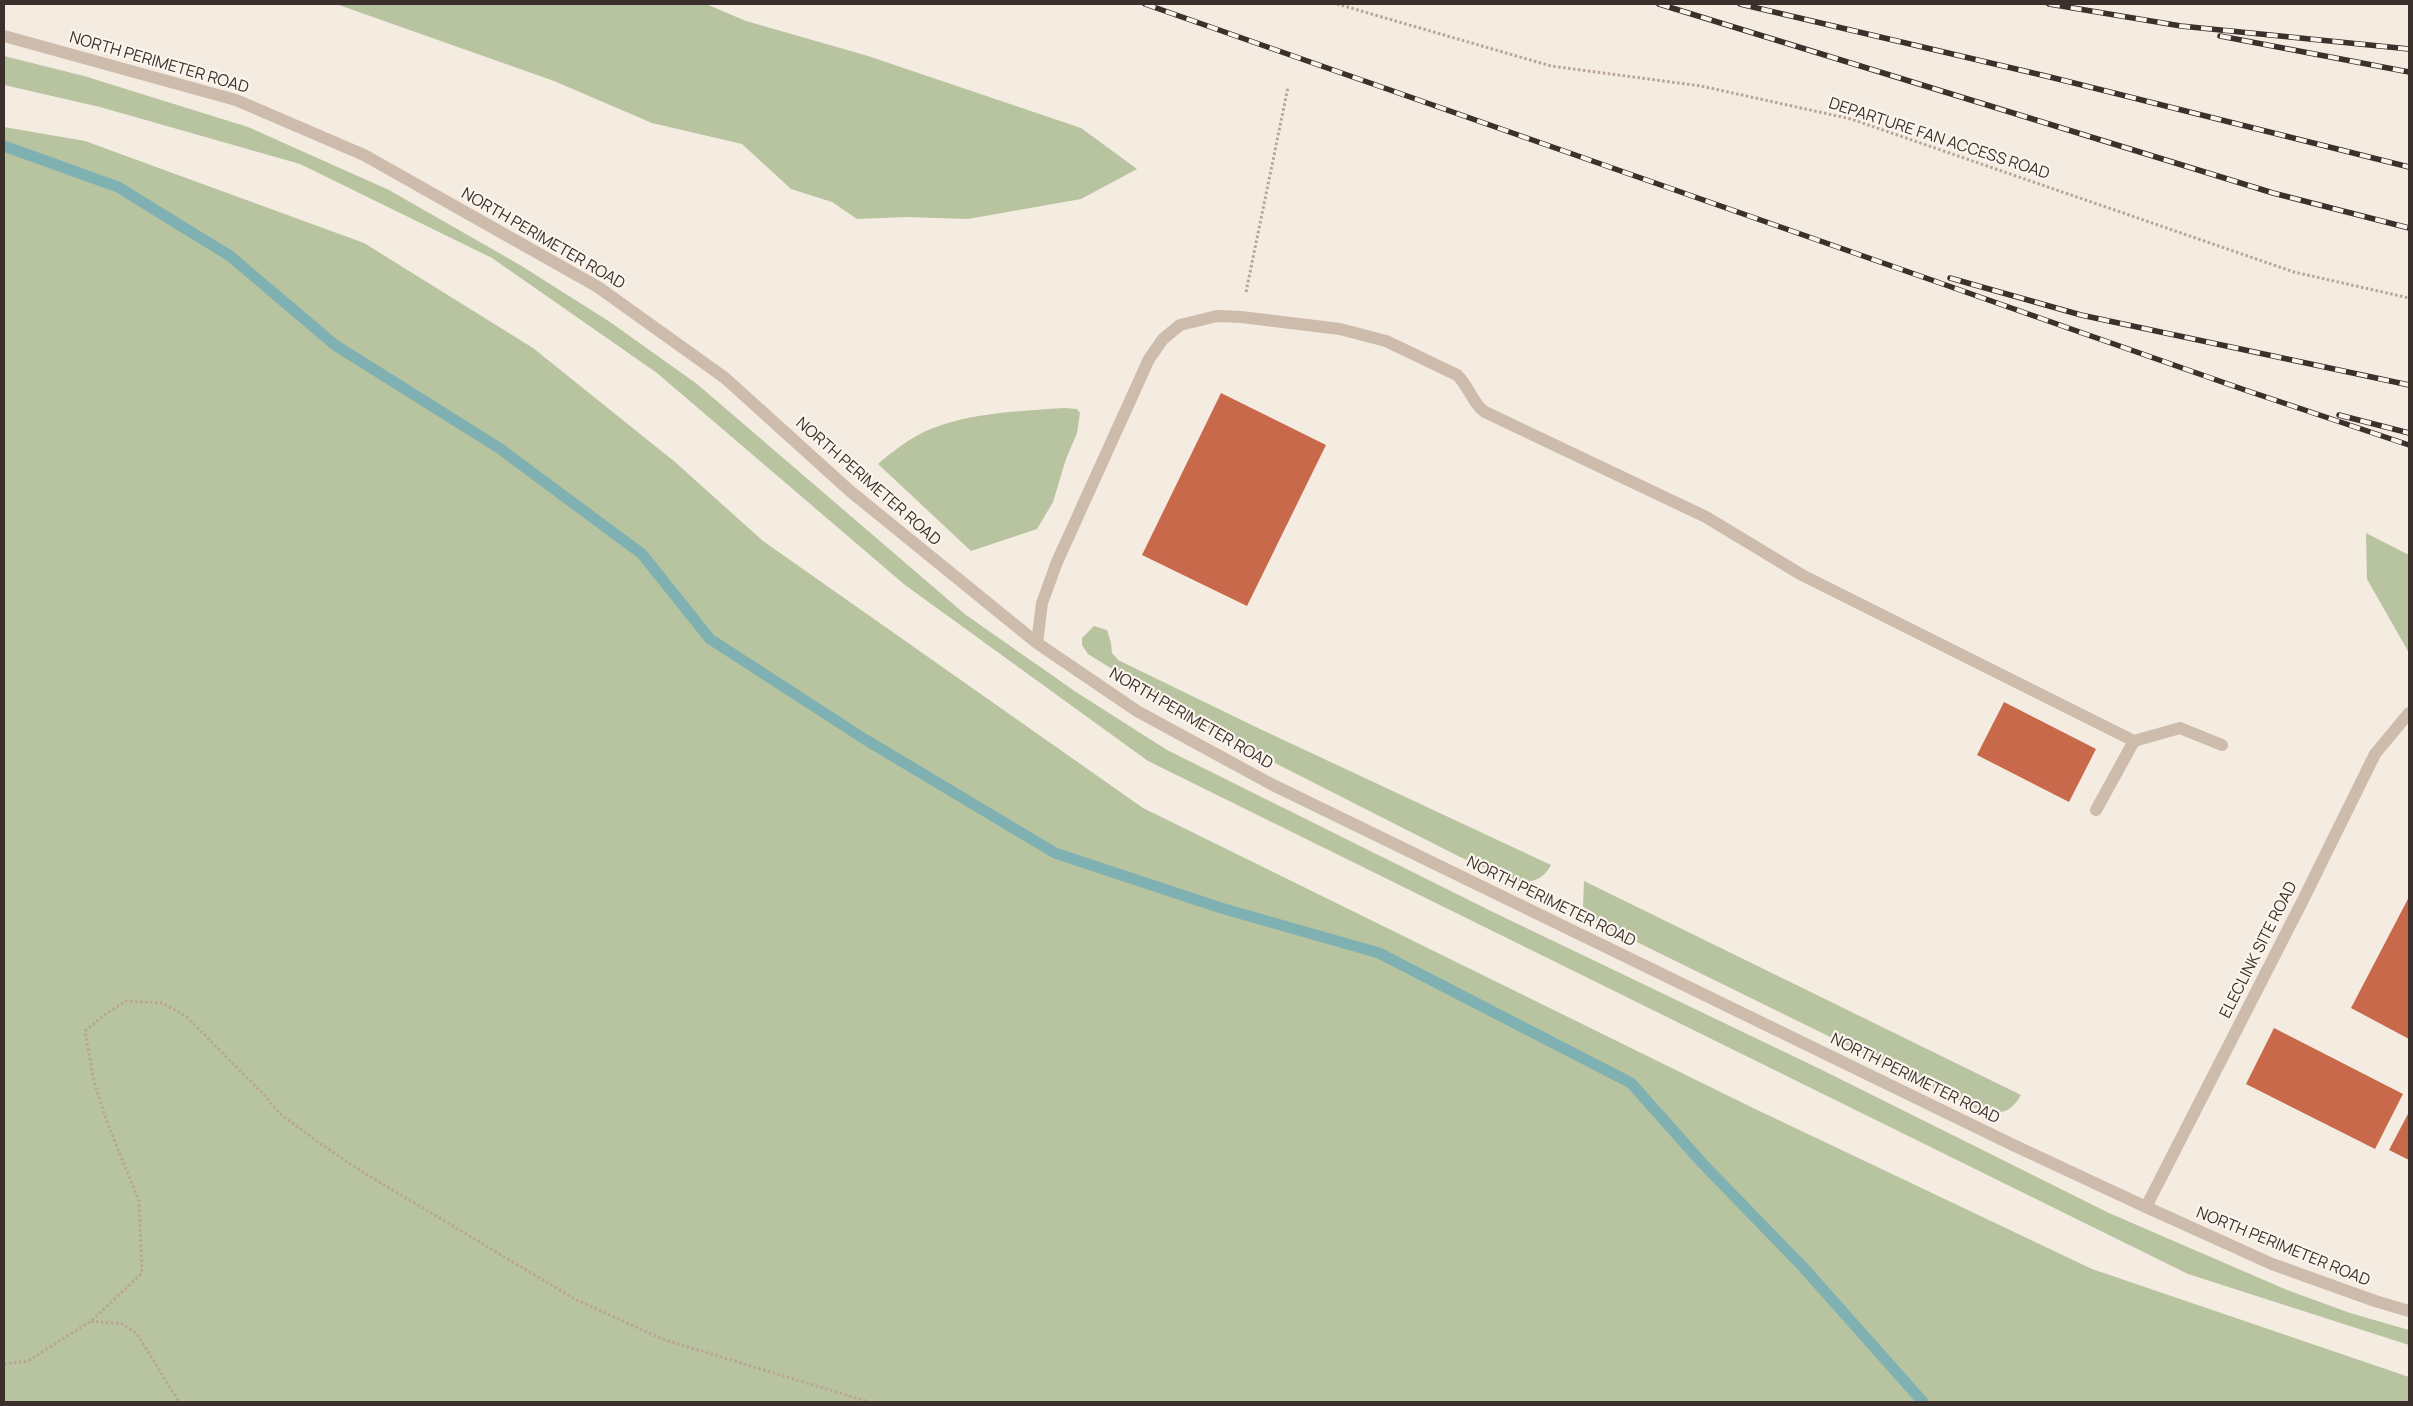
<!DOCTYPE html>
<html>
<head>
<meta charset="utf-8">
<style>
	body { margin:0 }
	#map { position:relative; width:2413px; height:1406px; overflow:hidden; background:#f4ebe1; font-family:Manrope,sans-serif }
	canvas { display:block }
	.frame { position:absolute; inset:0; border:5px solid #3b302b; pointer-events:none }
</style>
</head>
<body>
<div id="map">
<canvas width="2413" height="1406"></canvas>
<div class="frame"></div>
</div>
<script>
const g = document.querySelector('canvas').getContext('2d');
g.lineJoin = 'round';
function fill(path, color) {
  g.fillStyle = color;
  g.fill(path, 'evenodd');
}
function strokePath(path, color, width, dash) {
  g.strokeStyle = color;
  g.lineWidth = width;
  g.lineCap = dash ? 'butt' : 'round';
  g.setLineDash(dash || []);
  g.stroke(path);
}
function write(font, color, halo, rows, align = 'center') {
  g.font = font + ' Manrope,sans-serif';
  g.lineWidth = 4.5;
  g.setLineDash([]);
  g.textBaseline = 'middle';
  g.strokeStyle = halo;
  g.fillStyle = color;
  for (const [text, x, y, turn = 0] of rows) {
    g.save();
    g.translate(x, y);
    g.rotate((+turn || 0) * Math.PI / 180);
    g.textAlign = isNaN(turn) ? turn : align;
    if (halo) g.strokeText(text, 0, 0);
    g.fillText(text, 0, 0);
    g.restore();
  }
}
const green = new Path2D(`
	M336 4H706L746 21 868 56 1081 128 1137 169 1081 199 968 219 906 217 857 219 832 202 791 189 742 144 652 123 554 81Z
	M4 56 84 76 248 127 389 190 520 265 610 322 697 384 966 615 1076 692 1167 750 1495 913 1820 1069 2109 1213 2287 1290 2350 1313 2409 1330V1345L2188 1274 1148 761 905 585 657 373 492 258 300 164 100 107 4 85Z
	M4 127 85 141 364 243 533 348 675 462 763 541 1143 808 1751 1107 2092 1269 2409 1377V1402H4Z
	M1065 408 1077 409 1080 413 1077 433 1066 459 1053 502 1037 529 971 551 878 464C890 453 904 443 918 435 959 413 1019 411 1065 408Z
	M2366 533 2409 555V653L2367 579Z
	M1094 626 1107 630 1111 643 1112 653 1118 660 1260 729 1551 865C1543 880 1529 885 1513 880L1460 857 1265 758 1207 728 1088 654 1082 645V638Z
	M1584 881 2021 1095C2011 1112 2003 1114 1983 1112L1594 921 1583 906Z`);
const stream = new Path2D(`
	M4 146 118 187 230 256 335 345 499 448 642 554 710 639 866 740 1055 853 1221 908 1379 953 1631 1083 1703 1164 1803 1267 1923 1402`);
const building = new Path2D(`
	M1221 393 1326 445 1247 606 1142 555Z
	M2004 702 2096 749 2069 802 1977 755Z
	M2409 897V1039L2351 1008Z
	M2274 1028 2403 1094 2375 1149 2246 1084Z
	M2409 1112V1160L2389 1150Z`);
const path = new Path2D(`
	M1337 4 1551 66 1701 86 1851 119 2294 272 2409 298
	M1246 292 1288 87
	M91 1321 123 1324 137 1334 179 1402
	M4 1364 28 1361 91 1321 142 1273 139 1201 107 1122 94 1082 85 1031 104 1015 126 1001 163 1003 188 1018 266 1097 279 1113 318 1142 361 1171 573 1298 662 1339 869 1402`);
const minor = new Path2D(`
	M4 36 236 100 364 155 598 287 725 378 850 491 1037 643 1137 711 1271 784 2011 1144 2146 1207 2272 1264 2375 1301 2409 1311
	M1037 643 1042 603 1057 562 1149 359 1163 339 1180 325 1217 316 1241 317 1340 329 1386 341 1457 375C1469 386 1472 403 1485 412L1706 517 1802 575 2134 741 2180 728 2222 745
	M2096 810 2134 741
	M2146 1207 2303 900 2375 754 2409 713`);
const rail = new Path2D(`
	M1145 4 2245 390 2409 445
	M1659 4 2273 193 2409 228
	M1740 4 2050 77 2409 167
	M2049 4 2181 26 2409 49
	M2220 36 2409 72
	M1950 278 2081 315 2409 385
	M2339 415 2409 433`);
const streetNames = [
	["NORTH PERIMETER ROAD",159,63,16],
	["DEPARTURE FAN ACCESS ROAD",1939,139,18],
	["NORTH PERIMETER ROAD",543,239,30],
	["NORTH PERIMETER ROAD",868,482,41],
	["NORTH PERIMETER ROAD",1191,719,30],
	["NORTH PERIMETER ROAD",1551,902,26],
	["ELECLINK SITE ROAD",2259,950,-63],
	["NORTH PERIMETER ROAD",1915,1079,26],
	["NORTH PERIMETER ROAD",2283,1247,22]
];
fill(green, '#b8c4a0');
strokePath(stream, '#7fb0b2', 11);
fill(building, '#c8694b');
strokePath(path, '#b9a596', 3, [2.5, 2.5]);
strokePath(minor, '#cdbbac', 12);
strokePath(rail, '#3b302b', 5.5);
strokePath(rail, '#fbf5ee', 4, [11]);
write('16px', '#3b302b', '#fbf5ee', streetNames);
</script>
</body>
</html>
